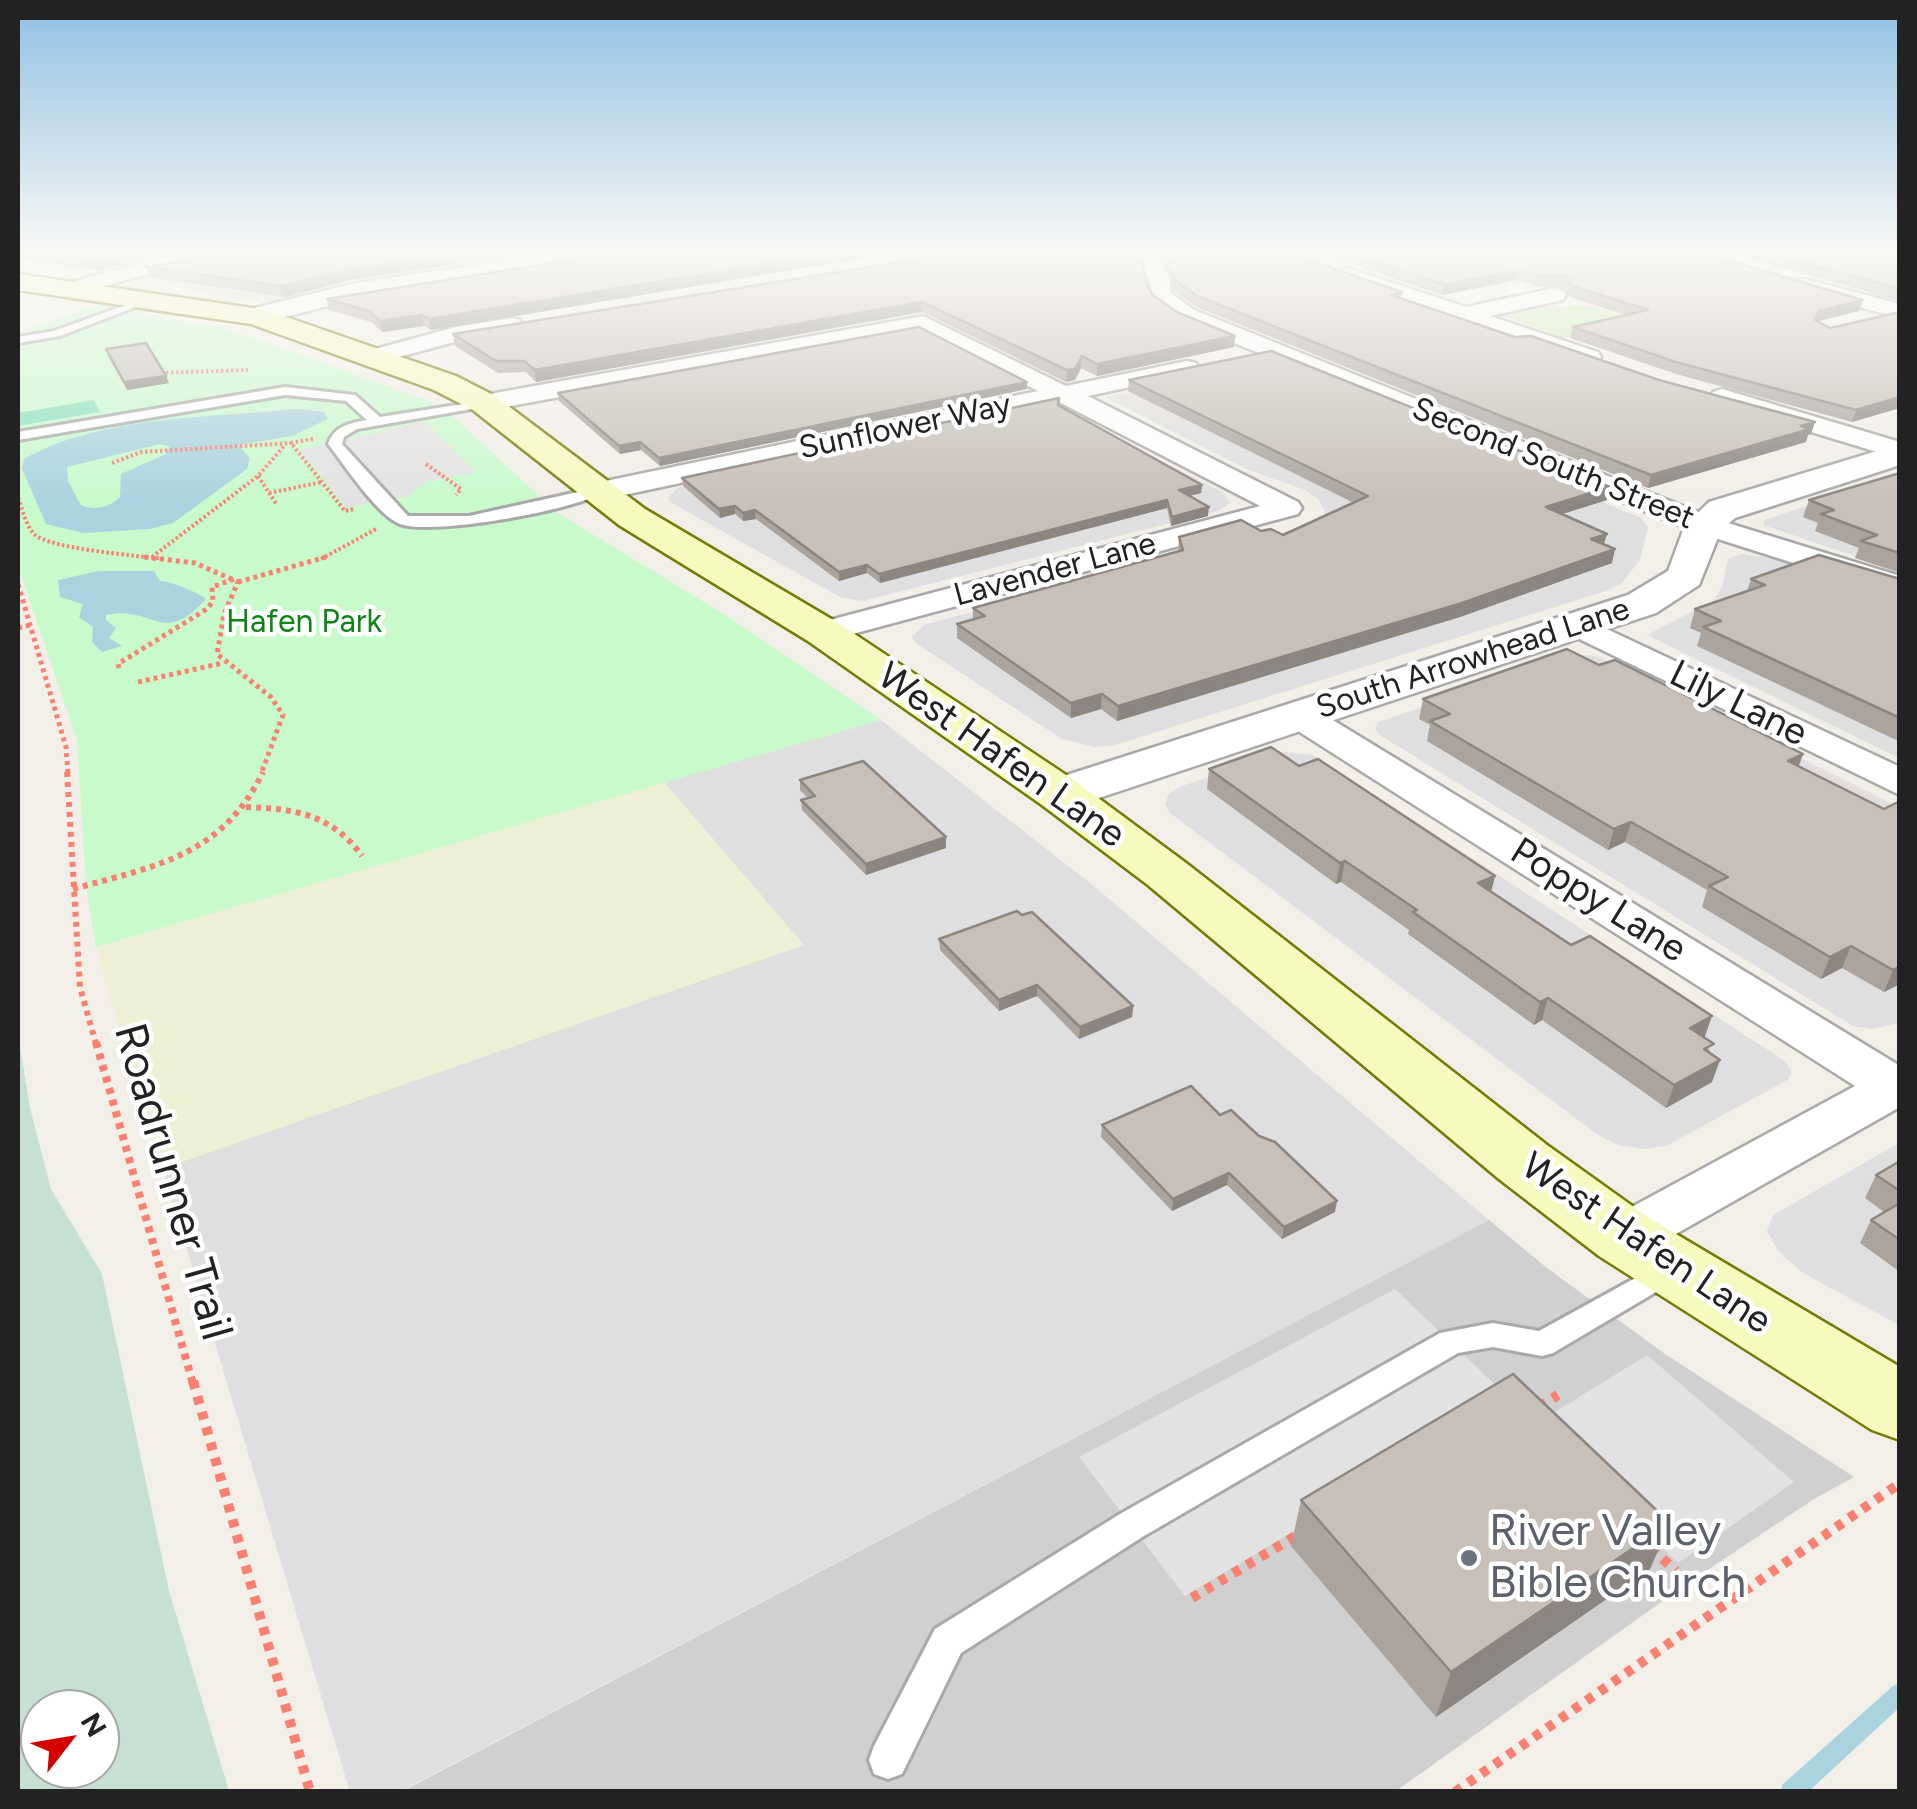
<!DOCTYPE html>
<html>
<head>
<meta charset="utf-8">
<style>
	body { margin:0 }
	#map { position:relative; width:1917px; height:1809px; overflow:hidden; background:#f2efe9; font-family:Figtree,sans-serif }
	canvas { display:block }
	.frame { position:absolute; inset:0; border:20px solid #222; pointer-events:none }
	.north { position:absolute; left:20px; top:1689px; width:100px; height:100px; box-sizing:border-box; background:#fff; border:2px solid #a7a7a7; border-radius:50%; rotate:59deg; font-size:28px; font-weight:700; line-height:40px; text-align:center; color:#222 }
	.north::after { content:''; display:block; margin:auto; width:35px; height:45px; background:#d40000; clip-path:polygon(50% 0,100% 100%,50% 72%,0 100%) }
</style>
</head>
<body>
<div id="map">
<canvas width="1917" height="1809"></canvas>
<div class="frame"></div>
<div class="north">N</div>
</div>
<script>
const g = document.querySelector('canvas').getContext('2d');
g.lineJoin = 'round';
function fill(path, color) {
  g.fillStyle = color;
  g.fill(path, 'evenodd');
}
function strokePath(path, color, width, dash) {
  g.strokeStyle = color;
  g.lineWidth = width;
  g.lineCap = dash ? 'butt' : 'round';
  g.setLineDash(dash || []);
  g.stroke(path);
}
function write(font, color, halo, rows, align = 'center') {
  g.font = font + ' Figtree,sans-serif';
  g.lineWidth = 9;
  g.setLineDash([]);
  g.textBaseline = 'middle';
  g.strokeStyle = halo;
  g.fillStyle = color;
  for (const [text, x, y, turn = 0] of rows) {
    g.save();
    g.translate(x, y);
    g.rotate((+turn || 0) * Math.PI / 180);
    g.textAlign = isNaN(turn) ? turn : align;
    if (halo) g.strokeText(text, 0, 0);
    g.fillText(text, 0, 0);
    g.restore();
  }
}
const residential = new Path2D(`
	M293 251H577L362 282 272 301 255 302 130 279 178 267Z
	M1257 364 1275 365 1641 518 1648 527 1640 560 1621 584 1609 590 1115 745 1095 747 1062 739 917 644 912 637 924 625 1219 545 1300 529 1323 518 1325 511 1318 499 1305 490 1246 469 1105 397Z
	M1063 410 1224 493 1230 503 1218 511 862 601 840 597 670 502 668 497 677 488 690 484Z
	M1844 493 1899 571 1763 525 1765 520Z
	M1741 554 1772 558 1899 602V758L1647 635 1713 601 1722 587 1728 559Z
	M1588 655 1601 658 1899 807V1023L1872 1029 1853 1026 1378 734 1375 727 1378 722 1574 656Z
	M881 720 1090 883 1489 1220 401 1791 350 1792 162 1167 803 944 664 782Z
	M1284 752 1313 755 1785 1061 1791 1071 1789 1079 1666 1146 1645 1149 1618 1145 1598 1135 1170 813 1165 804 1169 794 1182 786Z
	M1899 1143V1325L1803 1273 1778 1251 1767 1231 1773 1215Z`);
const religious = new Path2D(`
	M1489 1220 1547 1268 1665 1354 1854 1477 1814 1499 1688 1583 1396 1791 401 1792Z`);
const farmland = new Path2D(`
	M664 782 804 945 159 1170 96 947Z`);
const grass = new Path2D(`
	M1593 306 1639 321 1564 338 1504 316 1542 307Z`);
const wetland = new Path2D(`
	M18 1034 30 1108 51 1189 102 1274 169 1591 229 1791H18ZM40 1709H100V1769H40Z`);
const park = new Path2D(`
	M96 305 228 329 426 400 454 417 556 512 727 616 881 720 96 947 86 885 77 740 18 566V333Z`);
const pitch = new Path2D(`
	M94 400 100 412 18 426V413Z`);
const parking = new Path2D(`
	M425 421 476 472 425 482 408 496 347 508 301 450Z
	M1395 1289 1512 1401 1185 1596 1079 1457Z
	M1647 1355 1794 1482 1678 1563 1534 1425Z`);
const water = new Path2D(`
	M297 409 324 412 328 419 292 436 238 445 250 458 247 469 173 523 150 529 83 533 46 524 22 469 24 459C102 415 210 418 297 409ZM160 444 170 447 166 454 121 474 120 497C111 507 92 512 80 504L68 481 67 467Z
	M99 571H154L160 581C171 581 201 594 206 599 162 648 153 604 106 615V620L116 628 109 638 122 646 102 652 92 642 93 627 79 617 83 604 60 597 58 580Z`);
const stream = new Path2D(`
	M1900 1683V1707L1808 1792H1780L1783 1784 1893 1686Z`);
const pathFar4 = new Path2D(`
	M156 373 248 370
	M313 439 291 443 345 511 354 509
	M112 463 141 452 291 443
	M426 464 461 489 456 495
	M258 476 277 505
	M269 493 322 482
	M18 498C22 508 26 526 34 534 49 549 141 556 165 559
	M152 557 258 476 285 445
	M321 559 376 529`);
const pathFar3 = new Path2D(`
	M144 557 195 563 238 582 224 614 217 654 271 697 283 715 261 774
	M238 582 326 557
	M18 584 66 747 68 774
	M18 628 30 625
	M119 668 118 664 207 609 213 601 212 587 234 579
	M138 682 223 663`);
const pathFar2 = new Path2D(`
	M67 772 80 987 96 1044
	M246 807C296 809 331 814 362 856
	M73 889C156 866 222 856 263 772`);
const pathFar1 = new Path2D(`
	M96 1042 193 1384`);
const path = new Path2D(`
	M193 1381 310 1792
	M1539 1407 1558 1395
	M1651 1548 1676 1571
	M1192 1598 1299 1534
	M1455 1792 1900 1483`);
const service = new Path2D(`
	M145 298 154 300 60 336 18 343V337L54 331Z
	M285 387 355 395 380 417 489 400V406L357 429 344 437 342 444 408 516H469L596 488 603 492C576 510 432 536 400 524 377 515 344 464 328 444 334 426 350 423 367 420L346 401 285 395 18 440V432Z
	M1668 1260 1678 1263 1683 1271 1678 1279 1553 1353 1542 1356 1493 1347 1458 1353 1144 1536 961 1653 902 1774 888 1779 874 1774 869 1760 874 1746 935 1629 1120 1514 1440 1333 1493 1323 1539 1331Z`);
const minor = new Path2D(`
	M207 251H263L253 257 157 271 74 295 63 289 66 284 154 259Z
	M1118 251C1152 251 1168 256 1171 293L1194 310 1715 519 1900 576V597L1693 531 1178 320C1146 299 1157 298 1145 269Z
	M1347 268 1466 307 1555 288 1563 290 1566 295 1563 300 1490 316 1598 352 1601 357 1598 362H1580L1340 278 1337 274Z
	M1805 279 1900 304V318L1797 290 1794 285 1797 280Z
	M923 316 1066 386 1187 361 1196 363 1199 368 1196 373 1088 396 1298 502 1302 508 1298 514 823 642 811 639 806 632 811 625 1260 506 1059 402 596 501 586 498 581 492 586 486 596 483 1038 391 920 330 484 411 471 403 484 395Z
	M512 318 520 320 523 325 520 330 458 341 373 364 361 357 364 352 456 327Z
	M1722 389 1900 442V459L1713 402 1709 397 1713 392Z
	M1577 615 1900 767V795L1565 632 1560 625 1565 618Z
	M1300 705 1313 708 1900 1066V1107L1644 1252 1624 1259 1604 1252 1595 1237 1604 1222 1855 1086 1287 724 1281 716 1287 708Z`);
const tertiary = new Path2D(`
	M573 251H639L627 258 356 299 256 324 242 316 246 310 356 283Z
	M1900 444V465L1735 518 1721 530 1699 585 1656 613 1078 805 1060 809 1042 805 1035 794 1042 783 1628 595 1668 571 1685 525 1709 502Z`);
const secondary = new Path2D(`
	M18 274 266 310 456 376 495 396 645 509 838 623 1078 783 1186 863 1547 1145 1649 1218 1900 1367V1440L1872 1430 1599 1256 1499 1179 1148 885 1042 805 808 641 619 525 473 410 434 390 251 324 18 290Z`);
const wall = new Path2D(`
	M18 251H179L153 255 98 271 28 260 18 257Z
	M906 251 431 330 424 326 382 332 371 322 329 310 327 299Z
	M1146 251H1696L1859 311 1817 321 1900 408 1852 422 1676 374 1570 338 1573 327 1626 315 1569 297 1564 286 1540 287 1517 280 1442 295 1313 252 1304 257 1305 259 1402 292 1401 298 1515 337 1811 434 1808 435 1806 442 1648 488 1196 307 1174 291 1164 261Z
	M1722 251H1900V301Z
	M146 267 355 279 285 297 149 277Z
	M1146 283 1153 295 1177 312 1235 336 1234 347 1097 376 1081 368 1075 380 1066 382 922 312 536 382 526 372 498 373 455 346 453 334Z
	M106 349 169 383 127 390 108 356Z
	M1129 380 1610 487 1607 500 1562 514 1604 544 1612 563 1460 617 1117 721 1101 709 1071 718 957 638V624L973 619V608L1178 551 1179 537 1261 531 1283 535 1354 503 1128 391Z
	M1027 389 660 466 641 450 620 454 559 401 558 393Z
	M1058 405 1202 485 1201 493 1189 496 1208 516 1171 526 1167 508 880 583 867 573 839 581 756 519 743 521 735 514 720 518 683 486 682 478Z
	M1900 473V573L1855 558 1859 548 1815 531 1818 523 1803 517 1809 500Z
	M1751 579H1900V738L1896 740 1697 646 1701 633 1690 628 1695 609 1747 591Z
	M1423 699 1799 766 1900 984 1884 992 1842 968 1821 979 1702 907 1707 890 1625 842 1608 850 1427 741 1430 725 1419 719Z
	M1209 769 1491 892 1704 1038 1711 1054 1712 1082 1666 1108 1542 1020 1534 1025 1408 934 1409 930 1341 882 1336 884 1207 789Z
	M800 780 946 848 866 875 802 810 801 800 808 798 800 790Z
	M939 939 1133 1006 1132 1017 1079 1039 1037 996 999 1011 940 950Z
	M1220 1115 1335 1212 1282 1239 1227 1185 1172 1211 1101 1137 1102 1125Z
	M1900 1161V1272L1860 1243 1871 1220 1884 1212 1865 1198 1876 1175Z
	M1301 1500 1670 1523 1650 1569 1436 1717 1291 1546Z`);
const shadedWall = new Path2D(`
	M129 251H179L153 255 98 271 95 261Z
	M475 251H544L355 279 285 297 282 286 353 269Z
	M845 251H906L431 330 429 319Z
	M1300 251H1313L1299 260Z
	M1519 270 1517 280 1442 295 1444 285Z
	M1863 300 1859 311 1816 322 1812 331 1819 311Z
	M922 302V312L536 382 535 370Z
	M422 315 424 326 382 332 380 321Z
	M1235 336 1234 347 1097 376V364Z
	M1082 356 1081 368 1075 380 1066 382 1067 370Z
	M166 376 169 383 127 390 124 382Z
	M1027 382V389L660 466 659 458Z
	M1900 397V408L1852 422 1856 410Z
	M1815 422 1811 434 1808 435 1806 442 1648 488 1651 475Z
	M640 442 641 450 620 454 619 446Z
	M1202 485 1201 493 1178 499 1179 490Z
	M1610 487 1607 500 1543 520 1546 507Z
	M1167 500V508L880 583 879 574Z
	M735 506V514L720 518 719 509Z
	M1209 507 1208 516 1171 526 1172 517Z
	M755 510 756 519 743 521V513Z
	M1607 534 1603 547 1591 539Z
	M1615 549 1612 563 1460 617 1117 721 1118 706Z
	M867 565V573L839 581V572Z
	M1102 694 1101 709 1071 718V703Z
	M1803 754 1796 774 1788 761Z
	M1631 822 1625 842 1608 850 1614 829Z
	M946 837V848L866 875V864Z
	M1345 861 1341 882 1336 884 1340 863Z
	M1495 876 1490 897 1478 883Z
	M1851 946 1842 968 1821 979 1830 957Z
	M1900 967V984L1884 992 1893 970Z
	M1037 985V996L999 1011V1000Z
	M1548 998 1542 1020 1534 1025 1540 1002Z
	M1133 1006 1132 1017 1079 1039 1080 1027Z
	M1712 1016 1704 1039 1690 1028Z
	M1720 1060 1712 1082 1666 1108 1674 1085Z
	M1229 1173 1227 1185 1172 1211 1173 1199Z
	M1337 1201 1335 1212 1282 1239 1284 1227Z
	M1670 1523 1650 1569 1436 1717 1451 1672Z`);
const building = new Path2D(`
	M34 251H129L95 261Z
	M246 251H475L353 269 282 286 146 267Z
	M845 251 429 319 422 315 380 321 369 311 327 299 627 251Z
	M969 251H1129L1143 261 1146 283 1153 295 1177 312 1235 336 1097 364 1082 356 1075 369 1067 370 922 302 535 370 524 361H496L453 334Z
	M1165 251H1301L1305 259 1402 292 1391 295 1515 337 1531 336 1659 380 1815 422 1801 426 1810 429 1651 475 1197 296 1175 280Z
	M1342 251H1696L1863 300 1819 311 1815 320 1830 328 1900 312V397L1856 410 1679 363 1573 327 1648 310 1572 286 1566 276 1542 277 1519 270 1444 285Z
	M1761 251H1900V289Z
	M919 327 1027 382 659 458 640 442 619 446 558 393Z
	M146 343 166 376 124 382 106 349Z
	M1271 351 1610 487 1546 507 1607 534 1591 539 1615 549 1462 603 1118 706 1102 694 1071 703 957 624 985 616 973 608 1183 550 1179 537 1241 520 1261 531 1271 529 1283 535 1368 496 1129 380Z
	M1059 398 1058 405 1202 485 1179 490 1209 507 1172 517 1167 500 879 574 867 565 839 572 755 510 743 513 735 506 719 509 682 478Z
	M1900 473V553L1861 541 1877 535 1821 514 1834 510 1809 500Z
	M1819 555 1900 579V718L1703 627 1721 621 1695 609 1765 585 1751 579Z
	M1567 649 1599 665 1615 660 1803 754 1788 761 1884 809 1900 801V967L1893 970 1851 946 1830 957 1709 886 1728 877 1631 822 1614 829 1430 721 1450 714 1423 699Z
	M1271 747 1299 766 1318 759 1495 876 1478 883 1571 945 1590 936 1712 1016 1690 1028 1714 1044 1704 1049 1720 1060 1674 1085 1548 998 1540 1002 1413 912 1417 910 1345 861 1340 863 1209 769Z
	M863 761 946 837 866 864 801 800 815 796 800 780Z
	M1017 911 1022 915 1032 912 1133 1006 1080 1027 1037 985 999 1000 939 939Z
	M1191 1086 1220 1115 1231 1110 1259 1136 1275 1142 1337 1201 1284 1227 1229 1173 1173 1199 1102 1125Z
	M1900 1161V1191L1876 1175Z
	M1900 1203V1240L1871 1220Z
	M1513 1374 1670 1523 1451 1672 1301 1500Z`);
const markers = [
	[1469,1558,10,"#6b7280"]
];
const farStreetnames = [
	["Sunflower Way",905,427,-12],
	["Second South Street",1553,464,22],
	["Lavender Lane",1055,570,-15],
	["South Arrowhead Lane",1473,659,-18]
];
const farParknames = [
	["Hafen Park",304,623]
];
const streetNames = [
	["Lily Lane",1738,704,26],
	["West Hafen Lane",1001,756,35],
	["Poppy Lane",1598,901,32],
	["West Hafen Lane",1646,1244,34]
];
const nearStreetnames = [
	["Roadrunner Trail",172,1182,74]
];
const nearWorshipnames = [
	["River Valley",1489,1532],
	["Bible Church",1489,1584]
];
fill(residential, '#e0dfdf');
fill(religious, '#d0d0d0');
fill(farmland, '#eef0d5');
fill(grass, '#cdebb0');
fill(wetland, '#c6e0d4');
fill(park, '#c8facc');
fill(pitch, '#88e0be');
fill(parking, '#e2e2e2');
fill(water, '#aad3df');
fill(stream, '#aad3df');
strokePath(service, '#a9a9a9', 6);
strokePath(minor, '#a9a9a9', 5);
strokePath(tertiary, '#a9a9a9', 5);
strokePath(secondary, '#707d05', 5);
strokePath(pathFar4, '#fa8072', 4, [2.5, 2.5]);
strokePath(pathFar3, '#fa8072', 5, [4, 4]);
strokePath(pathFar2, '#fa8072', 6, [5, 5]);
strokePath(pathFar1, '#fa8072', 8, [6, 6]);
strokePath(path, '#fa8072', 10, [8, 8]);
fill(service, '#fff');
fill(minor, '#fff');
fill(tertiary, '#fff');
fill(secondary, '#f7fabf');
fill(wall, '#aba49e');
fill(shadedWall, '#8b8681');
fill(building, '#c7bfb8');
strokePath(building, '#8b8681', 2.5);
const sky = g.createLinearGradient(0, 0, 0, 505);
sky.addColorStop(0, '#8fc0e4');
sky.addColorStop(0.5, '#f9f8f5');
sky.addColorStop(1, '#f9f8f500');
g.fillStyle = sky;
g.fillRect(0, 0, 1917, 505);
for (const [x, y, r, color] of markers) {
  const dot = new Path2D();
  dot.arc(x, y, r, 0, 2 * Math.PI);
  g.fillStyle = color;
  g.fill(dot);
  strokePath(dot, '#fff', 4);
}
write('32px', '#222', '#fff', farStreetnames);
write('32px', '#0c8416', '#fff', farParknames);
write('38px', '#222', '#fff', streetNames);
write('45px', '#222', '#fff', nearStreetnames);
write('45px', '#5b616d', '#fff', nearWorshipnames, 'left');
</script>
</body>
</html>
